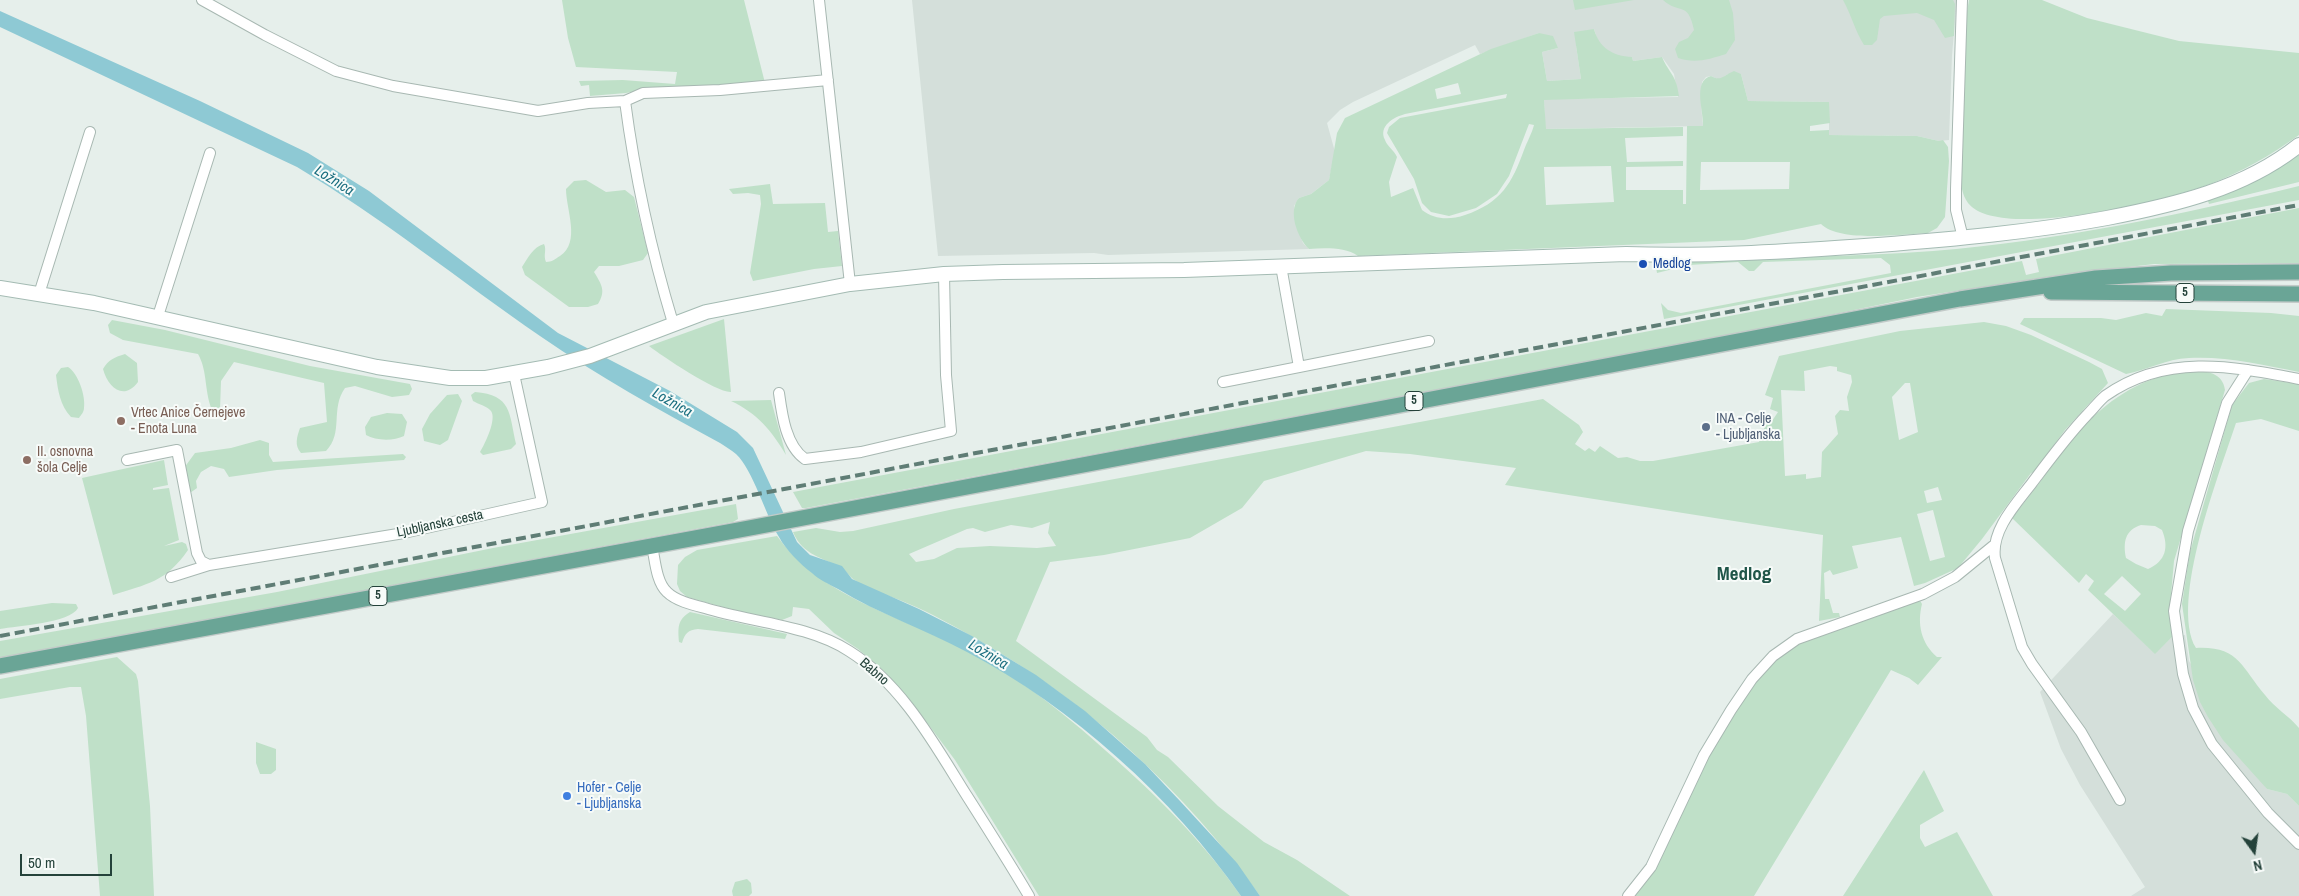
<!DOCTYPE html>
<html>
<head>
<meta charset="utf-8">
<style>
	body { margin:0 }
	#map { position:relative; width:2299px; height:896px; overflow:hidden; background:#e6efeb; font-family:"Archivo Narrow",sans-serif }
	canvas { display:block }
	.north { position:absolute; left:2229px; top:826px; width:50px; height:50px; -webkit-text-stroke:4px #f7fbf9; paint-order:stroke; rotate:166deg; font-size:14px; font-weight:700; line-height:20px; text-align:center; color:#24423a }
	.north::after { content:''; display:block; margin:auto; width:18px; height:22px; background:#24423a; clip-path:polygon(50% 0,100% 100%,50% 72%,0 100%) }
	.scale { position:absolute; left:20px; top:854px; width:92px; height:22px; box-sizing:border-box; border:2px solid #24423a; border-top:0; padding-left:6px; font-size:15px; line-height:18px; white-space:nowrap; color:#24423a; -webkit-text-stroke:4px #f7fbf9; paint-order:stroke }
</style>
</head>
<body>
<div id="map">
<canvas width="2299" height="896"></canvas>
<div class="north">N</div>
<div class="scale">50 m</div>
</div>
<script>
const g = document.querySelector('canvas').getContext('2d');
g.lineJoin = 'round';
function fill(path, color) {
  g.fillStyle = color;
  g.fill(path, 'evenodd');
}
function strokePath(path, color, width, dash) {
  g.strokeStyle = color;
  g.lineWidth = width;
  g.lineCap = dash ? 'butt' : 'round';
  g.setLineDash(dash || []);
  g.stroke(path);
}
function write(font, color, halo, rows, align = 'center') {
  g.font = font + ' "Archivo Narrow",sans-serif';
  g.lineWidth = 4;
  g.setLineDash([]);
  g.textBaseline = 'middle';
  g.strokeStyle = halo;
  g.fillStyle = color;
  for (const [text, x, y, turn = 0] of rows) {
    g.save();
    g.translate(x, y);
    g.rotate((+turn || 0) * Math.PI / 180);
    g.textAlign = isNaN(turn) ? turn : align;
    if (halo) g.strokeText(text, 0, 0);
    g.fillText(text, 0, 0);
    g.restore();
  }
}
const built = new Path2D(`
	M912 0H1957L1952 55 1949 140 1939 141 1917 136 1829 135V102L1748 101 1741 74H1728L1721 79H1717L1711 76 1706 77 1702 82 1701 105 1703 126 1545 129 1544 99 1678 97 1674 74 1662 57 1633 61 1632 57H1618L1599 45 1594 29 1576 45 1581 79 1547 81 1542 52 1558 48 1539 33 1480 54 1475 45 1353 102 1340 110 1327 123 1335 152 1329 180 1311 194 1299 198 1294 206 1300 235 1303 243 1309 249 1108 255 1094 253 938 256Z
	M2113 614 2155 653 2172 637 2185 635 2189 661 2267 789 2287 794 2299 806V896H2131L2145 887 2080 785 2061 749 2040 692Z`);
const green = new Path2D(`
	M562 0H744L765 83 728 86 651 88 626 93 590 96 589 85 581 86 579 81 623 80 675 84 677 72 576 67 568 38Z
	M1573 0H1634L1575 10Z
	M1663 0H1729L1733 13 1735 40 1726 54C1710 59 1695 64 1678 58L1675 49 1679 42 1688 38 1694 30C1688 0 1679 15 1663 0Z
	M1843 0H1953L1955 4 1954 36 1945 38 1934 20 1917 13 1884 16 1880 19 1877 40 1872 45H1864C1855 31 1851 14 1843 0Z
	M1969 0H2042L2087 18 2179 41 2299 53V135C2271 155 2242 172 2210 184 2169 200 1998 242 1968 203 1965 199 1963 194 1962 189 1957 164 1962 135 1963 110 1964 74 1962 35 1969 0Z
	M1594 29C1599 48 1613 56 1632 57L1633 61 1662 57C1670 75 1676 74 1679 96L1544 100 1546 129 1683 127V136L1625 138 1627 162 1683 161V166L1626 167V190H1683V204H1686L1687 126H1703C1704 112 1692 81 1711 76 1721 82 1724 75 1734 71L1741 74 1748 101 1829 102 1830 123 1810 126V131L1829 130V135L1917 136 1939 141 1943 140 1948 147 1949 161 1945 217 1937 228 1928 233C1901 234 1841 243 1821 224L1744 240 1358 256C1345 247 1325 248 1309 249 1298 239 1287 211 1299 198L1311 194 1329 180 1337 133 1345 118 1491 49 1539 33 1553 36 1558 48 1542 52 1547 81 1581 79 1574 32ZM1458 83 1461 94 1437 99 1435 89ZM1507 94 1506 98 1400 118 1389 127 1387 133 1414 179 1422 203 1431 212 1449 216 1476 208 1497 194 1509 176 1529 124 1534 125C1532 133 1527 142 1524 150 1512 183 1501 203 1465 215 1450 220 1435 220 1422 210L1413 188 1391 197 1389 182 1397 157C1394 150 1387 146 1385 140 1378 126 1394 117 1405 114ZM1701 162H1790L1789 189 1700 190ZM1611 166 1614 202 1546 205 1544 167Z
	M2299 155V182L2209 204 2208 201 2256 181Z
	M586 180 606 192 625 190 634 197 648 253 643 260 619 266H599L594 272C602 285 606 291 598 304L588 307H569L525 275 522 267C528 258 533 247 544 244 547 250 543 255 546 262 552 262 555 259 560 256 581 242 566 210 566 189L574 181Z
	M770 184 773 204 825 203 828 232 838 231 842 266 814 269 753 281 750 273 761 204 760 195 748 193 733 194 729 189Z
	M2299 186V200L1664 319 1661 303 1668 310 1681 313 1891 273 1890 265 1881 258 1763 262 1754 271H1749L1738 262 1689 265 1657 273 1656 267 1691 259C1771 257 1853 257 1933 251 2057 241 2179 215 2299 186Z
	M2299 208V263L2154 264 2052 276 1917 297 1791 323 806 508H802L793 492 2022 261 2026 275 2039 272 2036 259Z
	M2166 309 2271 313 2299 316V372C2264 365 2225 356 2189 358 2166 359 2147 370 2126 374L2020 324 2024 318H2101L2116 320 2146 313 2162 316Z
	M724 319 731 392C717 393 662 356 649 346Z
	M112 320 165 330 310 366 410 384 412 389 409 395 392 397 355 386 345 388C330 409 344 433 326 451L301 453C294 445 297 437 300 428L327 422 324 383 234 362 221 381 220 410 213 412C204 394 208 371 198 354L123 340 110 333 108 325Z
	M1984 322 2006 326 2031 335 2089 362 2102 369 2108 383 2065 430 2034 472 2031 473 1982 539 1958 568 1925 583 1914 586 1901 537 1852 546 1858 568 1833 575 1830 570 1824 573 1825 599H1829L1833 613H1839L1840 617 1819 621 1823 535 1505 485 1516 468 1410 454 1366 451 1264 481 1242 508 1190 538 1104 555 1050 562 1016 641 1147 737 1157 750 1168 757 1218 806 1264 842 1297 860 1350 896H1260C1185 791 1086 700 973 637 952 625 931 613 909 604 891 596 869 590 853 579 849 576 847 572 843 569 823 557 803 556 793 532L816 528 840 532 853 531 954 509 1543 399 1579 425 1583 432 1575 444 1585 451 1589 448 1595 452 1600 446 1618 458 1627 457 1640 461H1653L1759 442 1767 421H1772L1778 412 1770 409 1773 398 1765 395 1779 356 1900 331ZM1830 366 1837 367V371L1851 375 1852 382 1847 397 1849 411 1840 410 1835 416 1838 434 1822 452 1821 477 1806 479V474L1785 476 1781 390 1805 391 1804 371ZM1905 383H1910L1918 432 1899 440 1892 397ZM1938 487 1942 500 1927 503 1924 491ZM1933 510 1945 557 1930 561 1917 514ZM1050 522 1048 533 1056 546 1037 548 990 546 957 548 934 559 916 562 909 554 967 529 973 528 985 532 1011 525 1032 528Z
	M125 354 137 363 138 382C124 401 108 388 103 369 108 360 115 357 125 354Z
	M68 367C78 373 86 396 84 408 84 412 81 415 79 418L71 417C60 405 58 391 56 375L61 368Z
	M2180 371C2197 371 2222 368 2225 390L2174 561 2170 606 2172 637 2155 654 2088 590 2094 581 2086 574 2079 583 2012 518C2066 454 2090 391 2180 371ZM2141 525 2155 526 2162 530C2169 547 2166 561 2148 569L2136 564 2126 558C2123 542 2125 530 2141 525ZM2122 576 2141 594 2125 611 2104 594Z
	M2264 379 2299 384V431L2261 419 2236 423C2220 472 2169 602 2196 648 2239 646 2241 667 2265 695 2275 708 2289 716 2299 728V806L2287 794 2267 789 2223 740 2208 717 2200 702 2193 680 2182 604 2190 552 2232 405 2249 383Z
	M475 392C512 395 509 413 516 444L511 449 483 455 480 452C485 444 497 419 491 411 487 406 478 404 473 401L471 395Z
	M458 394 462 401 448 440 440 445 424 441 422 429 430 414 447 395Z
	M771 400 786 455C772 431 757 413 731 401Z
	M387 413 402 414 407 422 404 436C394 441 376 441 366 435L365 427 371 417Z
	M260 440 269 443V455L273 462 403 454 406 457 404 460 277 470 229 477 224 469 211 466 201 472 196 481 197 488 190 493 184 468 195 453 231 448Z
	M164 460 168 485 153 488V490L169 488 179 540 164 546 182 542 186 544 188 550C166 582 147 584 113 595L82 478Z
	M736 504 738 519 733 522 0 658V641L277 592 493 548Z
	M777 536C812 585 869 606 921 629 949 642 977 655 1002 671 1031 688 1056 708 1081 729 1140 780 1196 831 1241 896H1039L955 760 910 700 884 671 858 649 834 633 809 609 793 607 792 616 782 620 737 611 687 597 680 591 677 584 678 565 685 557 697 550Z
	M1919 599 1922 604C1917 624 1921 643 1937 657H1942L1918 685 1909 678 1891 670 1754 896H1634C1659 868 1672 834 1688 801 1715 743 1746 677 1801 641 1811 634 1825 632 1836 628 1864 618 1891 609 1919 599Z
	M52 603 76 604 78 608C70 623 17 626 0 629V611Z
	M690 612 787 634 785 639 698 629C688 630 685 633 682 643L679 642C678 628 677 620 690 612Z
	M117 657 136 674 138 681 150 806 154 896H100L86 716 81 687H70L0 699V679Z
	M256 742 276 749V770L271 774H260L256 763Z
	M1924 770 1944 811 1920 825V838L1925 847 1957 832 1993 896H1843Z
	M747 879 751 883 752 893 749 896H733L732 891 735 882Z`);
const water = new Path2D(`
	M0 11 200 101 308 153 369 191 558 333 670 391 737 432 753 448 797 542 810 555 842 566 852 579 919 609 972 636 1036 675 1085 711 1145 764 1180 801 1237 863 1260 896H1241C1173 798 1072 707 967 652 924 629 879 614 838 589 829 584 819 580 812 573 800 564 786 550 779 537 766 516 753 470 736 454 731 450 725 446 720 443 659 410 598 376 540 336 459 280 382 218 297 167L0 27Z`);
const street = new Path2D(`
	M202 0 265 35 336 71 393 86 538 111 588 103 625 101C635 177 651 250 673 323
	M819 0 850 284
	M1962 0 1956 189V210L1963 238
	M625 101 643 93 720 90 828 80
	M39 294 90 132
	M158 316 210 153
	M1299 367 1429 341
	M2248 370 2227 403 2188 531 2174 611 2183 674 2193 708 2212 744 2268 813 2299 844
	M1223 382 1299 367 1281 266
	M779 393C782 415 786 446 805 459L861 452 951 431 946 375 944 274
	M127 460 177 450 197 553 201 561 209 565 404 533 542 502 514 374
	M652 546C655 559 656 582 667 592 676 601 693 605 705 608 750 622 809 625 849 651 902 684 935 745 967 796 988 829 1009 862 1029 896
	M171 577 209 565
	M2120 800 2081 732 2032 664 2022 647 1995 558C1991 530 2016 504 2032 483 2050 459 2067 436 2087 415 2093 409 2099 401 2105 396 2166 353 2231 366 2299 379
	M1628 896 1651 867 1704 755 1731 710 1752 679 1773 656 1797 639 1923 594 1955 577 1993 546`);
const secondary = new Path2D(`
	M0 288 94 303 377 367 450 378H486L548 367 590 356 706 312 850 284 944 274 1003 272 1184 270 1626 254C1709 257 1794 251 1878 245 1955 239 2031 232 2107 218 2174 205 2244 189 2299 145`);
const primary = new Path2D(`
	M2051 292 2299 294
	M0 666 755 527 1960 299 2096 278 2171 273 2299 272`);
const rail = new Path2D(`
	M0 636 2299 205`);
const markers = [
	[1643,264,5,"#1a4fb4"],
	[121,421,5,"#8d6e63"],
	[1706,427,5,"#5c6f8a"],
	[27,460,5,"#8d6e63"],
	[567,796,5,"#3f7fe0"]
];
const shields = [
	[2185,293,18],
	[1414,401,18],
	[378,596,18]
];
const shieldNames = [
	["5",2185,293],
	["5",1414,401],
	["5",378,596]
];
const transitNames = [
	["Medlog",1653,264]
];
const educationNames = [
	["Vrtec Anice Černejeve",131,413],
	["- Enota Luna",131,429],
	["II. osnovna",37,452],
	["šola Celje",37,468]
];
const serviceNames = [
	["INA - Celje",1716,419],
	["- Ljubljanska",1716,435]
];
const streetNames = [
	["Ljubljanska cesta",440,524,-12],
	["Babno",874,672,41]
];
const shopNames = [
	["Hofer - Celje",577,788],
	["- Ljubljanska",577,804]
];
const waterNames = [
	["Ložnica",334,181,32],
	["Ložnica",672,403,30],
	["Ložnica",988,655,31]
];
const districtNames = [
	["Medlog",1744,575]
];
fill(built, '#d4dfda');
fill(green, '#bfe0c8');
fill(water, '#8ec9d4');
strokePath(street, '#a8b8b2', 12);
strokePath(secondary, '#a4bbb3', 16);
strokePath(primary, '#c2cac8', 18);
strokePath(street, '#fff', 10);
strokePath(secondary, '#fff', 14);
strokePath(primary, '#6aa596', 15);
strokePath(rail, '#5f7d75', 4, [10, 5]);
for (const [x, y, r, color] of markers) {
  const dot = new Path2D();
  dot.arc(x, y, r, 0, 2 * Math.PI);
  g.fillStyle = color;
  g.fill(dot);
  strokePath(dot, '#f7fbf9', 2);
}
for (const [x, y, w] of shields) {
  const box = new Path2D();
  box.roundRect(x - w / 2, y - 9.5, w, 19, 4);
  g.fillStyle = '#f7fbf9';
  g.fill(box);
  strokePath(box, '#24423a', 1);
}
write('bold 12px', '#24423a', null, shieldNames);
write('14px', '#164399', '#f7fbf9', transitNames, 'left');
write('14px', '#785e54', '#f7fbf9', educationNames, 'left');
write('14px', '#4e5e75', '#f7fbf9', serviceNames, 'left');
write('14px', '#24423a', '#f7fbf9', streetNames);
write('14px', '#366cbe', '#f7fbf9', shopNames, 'left');
write('italic 15px', '#1c6f80', '#f7fbf9', waterNames);
write('bold 19px', '#1f5548', '#f7fbf9', districtNames);
</script>
</body>
</html>
